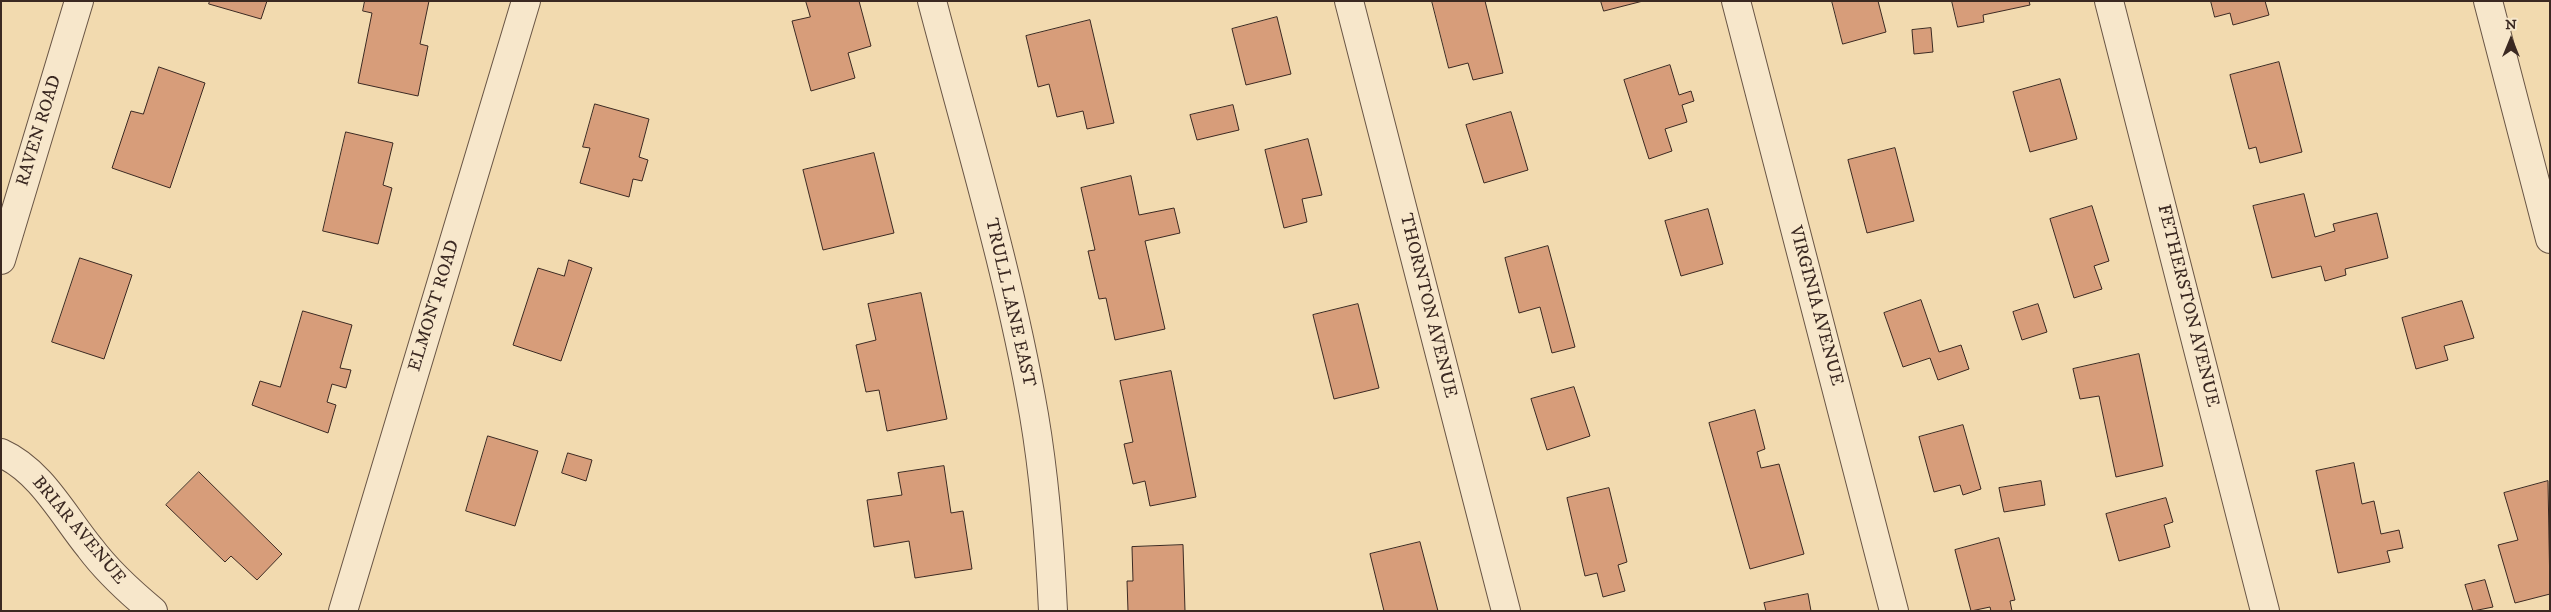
<!DOCTYPE html>
<html>
<head>
<meta charset="utf-8">
<style>
	body { margin:0 }
	#map { position:relative; width:2551px; height:612px; overflow:hidden; background:#f2daaf; font-family:"IM FELL DW Pica",serif }
	canvas { display:block }
	.frame { position:absolute; inset:0; border:2px solid #3b2922; pointer-events:none }
	.north { position:absolute; left:2486px; top:15px; width:50px; height:50px; -webkit-text-stroke:4px #f7e7cb; paint-order:stroke; rotate:0deg; font-size:14px; font-weight:700; line-height:20px; text-align:center; color:#3b2922 }
	.north::after { content:''; display:block; margin:auto; width:18px; height:22px; background:#3b2922; clip-path:polygon(50% 0,100% 100%,50% 72%,0 100%) }
</style>
</head>
<body>
<div id="map">
<canvas width="2551" height="612"></canvas>
<div class="frame"></div>
<div class="north">N</div>
</div>
<script>
const g = document.querySelector('canvas').getContext('2d');
g.lineJoin = 'round';
function fill(path, color) {
  g.fillStyle = color;
  g.fill(path, 'evenodd');
}
function strokePath(path, color, width, dash) {
  g.strokeStyle = color;
  g.lineWidth = width;
  g.lineCap = dash ? 'butt' : 'round';
  g.setLineDash(dash || []);
  g.stroke(path);
}
function write(font, color, halo, rows, align = 'center') {
  g.font = font + ' "IM FELL DW Pica",serif';
  g.lineWidth = 4;
  g.setLineDash([]);
  g.textBaseline = 'middle';
  g.strokeStyle = halo;
  g.fillStyle = color;
  for (const [text, x, y, turn = 0] of rows) {
    g.save();
    g.translate(x, y);
    g.rotate((+turn || 0) * Math.PI / 180);
    g.textAlign = isNaN(turn) ? turn : align;
    if (halo) g.strokeText(text, 0, 0);
    g.fillText(text, 0, 0);
    g.restore();
  }
}
const building = new Path2D(`
	M210 1H267L261 19 209 4Z
	M365 1H429L420 44 428 46 418 96 358 83 372 13 363 11Z
	M806 1H859L871 46 848 53 855 78 811 91 792 21 810 17Z
	M1432 1H1485L1503 73 1473 80 1468 63 1449 68Z
	M1601 1H1643L1604 11Z
	M1832 1H1878L1886 32 1843 44Z
	M1952 1H2029L2030 5 1983 15 1984 22 1958 27Z
	M2211 1H2265L2269 15 2233 25 2230 13 2215 17Z
	M1277 17 1291 74 1246 85 1232 29Z
	M1090 20 1114 123 1087 129 1083 111 1057 117 1049 84 1038 87 1026 36Z
	M1931 28 1933 52 1914 54 1912 30Z
	M2279 62 2302 152 2260 163 2256 147 2249 149 2230 75Z
	M1670 65 1679 95 1691 91 1694 101 1682 105 1687 122 1665 129 1672 151 1649 159 1624 80Z
	M159 67 205 83 170 188 112 168 131 111 143 114Z
	M2060 79 2077 139 2030 152 2013 92Z
	M595 104 649 119 639 157 648 160 642 181 633 179 629 197 580 183 590 148 583 147Z
	M1233 105 1239 130 1197 140 1190 115Z
	M1511 112 1528 170 1484 183 1466 125Z
	M346 132 393 143 383 185 392 188 378 244 323 231Z
	M1308 139 1322 195 1302 199 1307 222 1284 228 1265 150Z
	M1895 148 1914 221 1867 233 1848 160Z
	M874 153 894 233 823 250 803 170Z
	M1131 176 1139 215 1174 208 1180 233 1145 241 1165 329 1115 340 1106 298 1099 299 1088 251 1095 250 1081 188Z
	M2304 194 2315 237 2335 231 2333 224 2377 213 2388 258 2345 269 2346 275 2325 281 2321 266 2272 278 2253 206Z
	M2092 206 2109 261 2094 266 2102 289 2074 298 2050 219Z
	M1708 209 1723 264 1681 276 1665 221Z
	M1548 246 1575 347 1552 353 1540 307 1519 313 1505 258Z
	M80 258 132 275 104 359 52 342Z
	M569 260 592 268 561 361 513 345 538 268 564 276Z
	M921 293 947 419 887 431 879 390 866 392 856 345 876 340 868 304Z
	M1921 300 1939 352 1961 345 1969 369 1938 380 1930 358 1903 367 1884 313Z
	M2462 301 2474 338 2444 346 2448 360 2416 369 2402 318Z
	M1358 304 1379 388 1334 399 1313 315Z
	M2038 304 2047 332 2022 340 2013 312Z
	M303 311 352 325 340 368 351 370 346 388 332 384 327 402 336 405 328 433 252 405 260 381 280 387Z
	M2139 354 2163 466 2116 477 2099 396 2080 399 2073 369Z
	M1171 371 1196 497 1150 506 1145 481 1133 484 1124 444 1133 442 1120 381Z
	M1574 387 1590 436 1547 450 1531 399Z
	M1755 410 1765 449 1757 452 1761 468 1779 464 1804 554 1750 569 1709 423Z
	M1963 425 1981 489 1963 495 1960 485 1934 492 1919 437Z
	M488 436 538 451 515 526 466 511Z
	M568 453 592 460 586 481 562 473Z
	M2354 463 2362 504 2374 501 2381 534 2399 530 2403 548 2387 551 2390 562 2338 573 2316 471Z
	M944 466 951 513 963 511 972 569 915 578 909 541 874 547 867 500 902 495 898 473Z
	M199 472 282 554 257 580 231 556 225 562 166 505Z
	M2041 481 2045 505 2004 512 1999 488Z
	M2548 481 2550 594 2515 603 2498 545 2518 540 2504 493Z
	M1609 488 1627 562 1618 565 1625 591 1603 597 1597 573 1585 576 1567 498Z
	M2166 498 2173 522 2164 525 2170 547 2119 561 2106 514Z
	M1999 538 2015 600 2010 601 2012 611H1991L1990 607 1971 611 1955 550Z
	M1420 542 1438 611H1384L1370 554Z
	M1183 545 1185 611H1128L1127 581H1133L1132 547Z
	M2485 580 2493 607 2473 611 2465 585Z
	M1808 594 1811 611H1766L1764 603Z`);
const street = new Path2D(`
	M932 1C968 138 1010 276 1034 415 1045 480 1050 545 1053 611
	M1349 1 1506 611
	M1736 1 1894 611
	M2109 1 2265 611
	M2488 1 2550 239
	M1 260 79 1
	M1 453C41 471 63 515 90 548 108 572 130 592 153 611
	M343 611 526 1`);
const streetNames = [
	["RAVEN ROAD",40,131,-73],
	["TRULL LANE EAST",1009,303,77],
	["ELMONT ROAD",435,306,-73],
	["THORNTON AVENUE",1427,306,76],
	["VIRGINIA AVENUE",1815,306,75],
	["FETHERSTON AVENUE",2187,306,76],
	["BRIAR AVENUE",78,531,50]
];
fill(building, '#d79d7a');
strokePath(building, '#3b2922', 1);
strokePath(street, '#695545', 30);
strokePath(street, '#f7e7cb', 28);
write('18px', '#3b2922', '#f7e7cb', streetNames);
</script>
</body>
</html>
